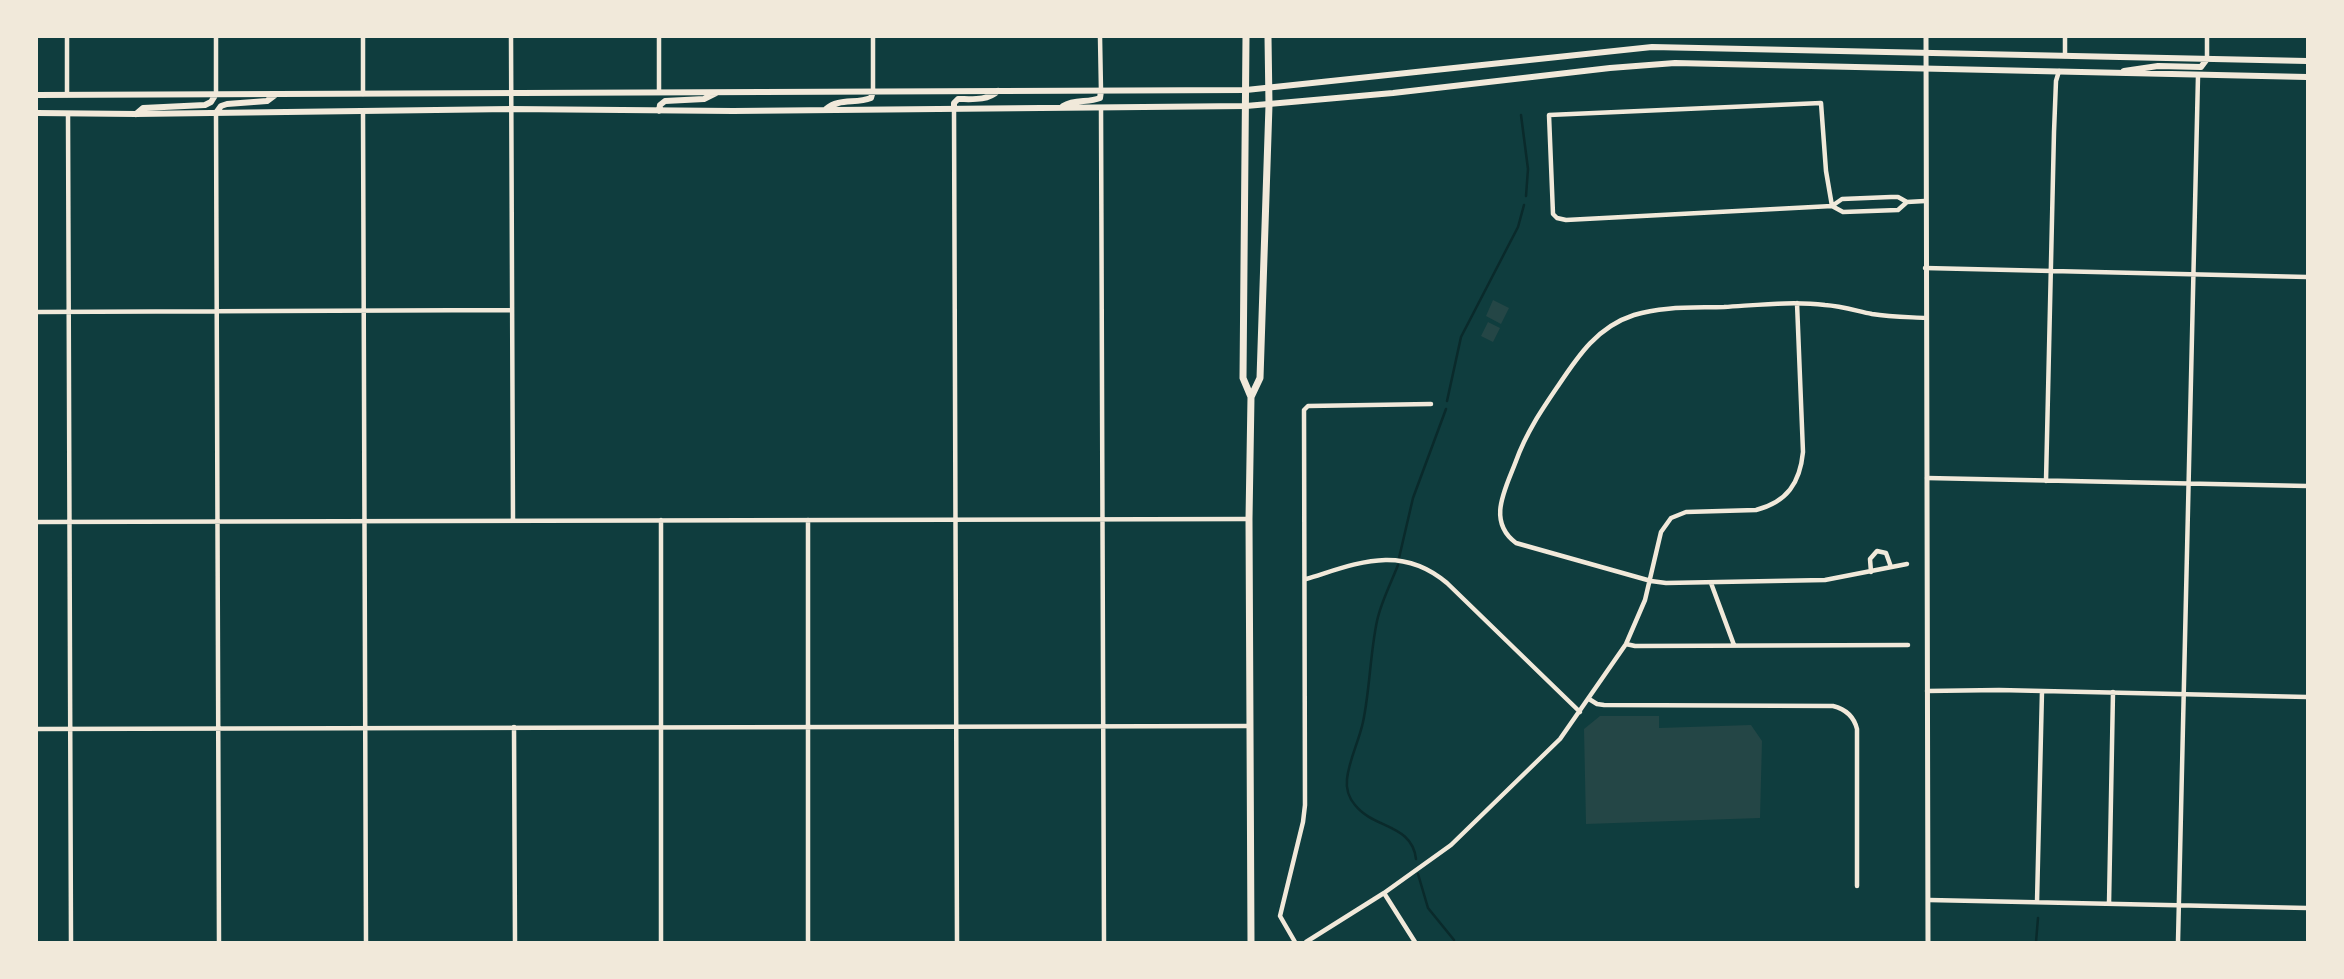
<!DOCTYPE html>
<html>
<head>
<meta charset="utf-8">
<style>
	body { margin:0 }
	#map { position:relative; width:2344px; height:979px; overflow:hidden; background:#0f3d3e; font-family:"Space Grotesk",sans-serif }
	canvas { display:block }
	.frame { position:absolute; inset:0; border:38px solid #f1e9da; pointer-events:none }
</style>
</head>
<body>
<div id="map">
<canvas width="2344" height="979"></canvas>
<div class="frame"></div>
</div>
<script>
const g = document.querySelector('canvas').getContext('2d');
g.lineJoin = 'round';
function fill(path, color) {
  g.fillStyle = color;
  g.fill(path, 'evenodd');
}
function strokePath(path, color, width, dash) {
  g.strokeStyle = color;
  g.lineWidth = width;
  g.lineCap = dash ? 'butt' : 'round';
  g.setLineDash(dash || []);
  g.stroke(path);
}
const green = new Path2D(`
	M1493 300 1509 308 1501 324 1486 316Z
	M1488 322 1500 328 1493 342 1481 336Z
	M1600 716H1659V728L1751 725 1762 741 1760 818 1586 824 1584 729Z`);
const stream = new Path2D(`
	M1521 115 1528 169 1526 196
	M1447 401 1461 337 1518 227 1524 205
	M1399 558 1413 498 1446 409
	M1398 565C1391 583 1381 602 1377 621 1370 654 1370 689 1363 722 1359 741 1349 760 1347 779 1346 788 1349 798 1355 805 1374 829 1412 824 1416 859
	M1418 874 1428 908 1454 940
	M2036 942 2038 918`);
const minor = new Path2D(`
	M216 37V94
	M363 37V94
	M511 37 513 521
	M659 37V92
	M873 37V91
	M1100 37 1101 91
	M2065 56V37
	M2207 59V37
	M67 95V37
	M1821 103 1826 171 1832 206 1566 220 1557 218 1553 214 1549 115Z
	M1101 108 1104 942
	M954 109 957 942
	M363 112 366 942
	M216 113 219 942
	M68 114 71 942
	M1891 197H1898L1907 202 1898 210 1843 212 1832 206 1842 199Z
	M1907 202 1925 201
	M1925 268 2307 277
	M37 312 511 310
	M1927 478 2307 486
	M2046 481 2054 132 2056 81 2059 71
	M661 520V942
	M808 520V942
	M37 522 1248 519
	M1907 564 1825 580 1666 583 1651 581 1516 543C1486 521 1506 488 1516 461 1526 433 1541 411 1558 386 1578 356 1597 327 1634 315 1662 306 1695 308 1724 307 1758 305 1792 301 1825 305 1841 306 1857 311 1872 314 1890 317 1908 317 1926 318
	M1871 572 1870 559 1877 551 1886 553 1891 567
	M1306 579C1356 564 1400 543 1447 583L1580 712
	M1711 583 1734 645
	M1626 644 1635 646 1908 645
	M1927 691 1999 690 2307 697
	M1589 699 1597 704 1604 705 1833 706C1845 709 1854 717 1857 729V886
	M514 727 515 942
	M37 729 1249 726
	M1384 893 1415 942
	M1929 900 2307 908
	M2037 902 2042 691
	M2109 904 2113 692
	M1295 942 1280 916 1303 822 1305 805 1304 410 1308 406 1431 404
	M1306 942 1384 893 1451 845 1560 739 1626 644 1645 600 1661 532 1671 518 1686 512 1756 510C1787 502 1800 483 1803 452L1797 303
	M2178 942 2198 76`);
const tertiary = new Path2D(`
	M1926 37 1928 942`);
const secondary = new Path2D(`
	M2124 71 2158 66 2201 67 2207 59
	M37 95 1246 90 1652 47 2307 61
	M1063 106C1075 99 1088 103 1100 98L1101 91
	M826 109C839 98 855 104 871 98L873 91
	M954 109V103L958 99C972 99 987 101 998 91
	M659 111 660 105 665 101 704 99 716 93
	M37 113 136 114 511 109 733 111 1246 106 1393 93 1610 68 1675 63 2307 77
	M216 113 221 106 227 104 267 101 275 95
	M136 114 143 108 205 105 211 102 216 94`);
const primary = new Path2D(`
	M1246 37 1243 378 1251 397
	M1251 942 1249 519 1251 397 1260 378 1269 105 1268 37`);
fill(green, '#244646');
strokePath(stream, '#0a2a2b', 2.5);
strokePath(minor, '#f1e9da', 4.5);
strokePath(tertiary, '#f1e9da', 5);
strokePath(secondary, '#f1e9da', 6);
strokePath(primary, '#f1e9da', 7);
</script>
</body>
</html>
